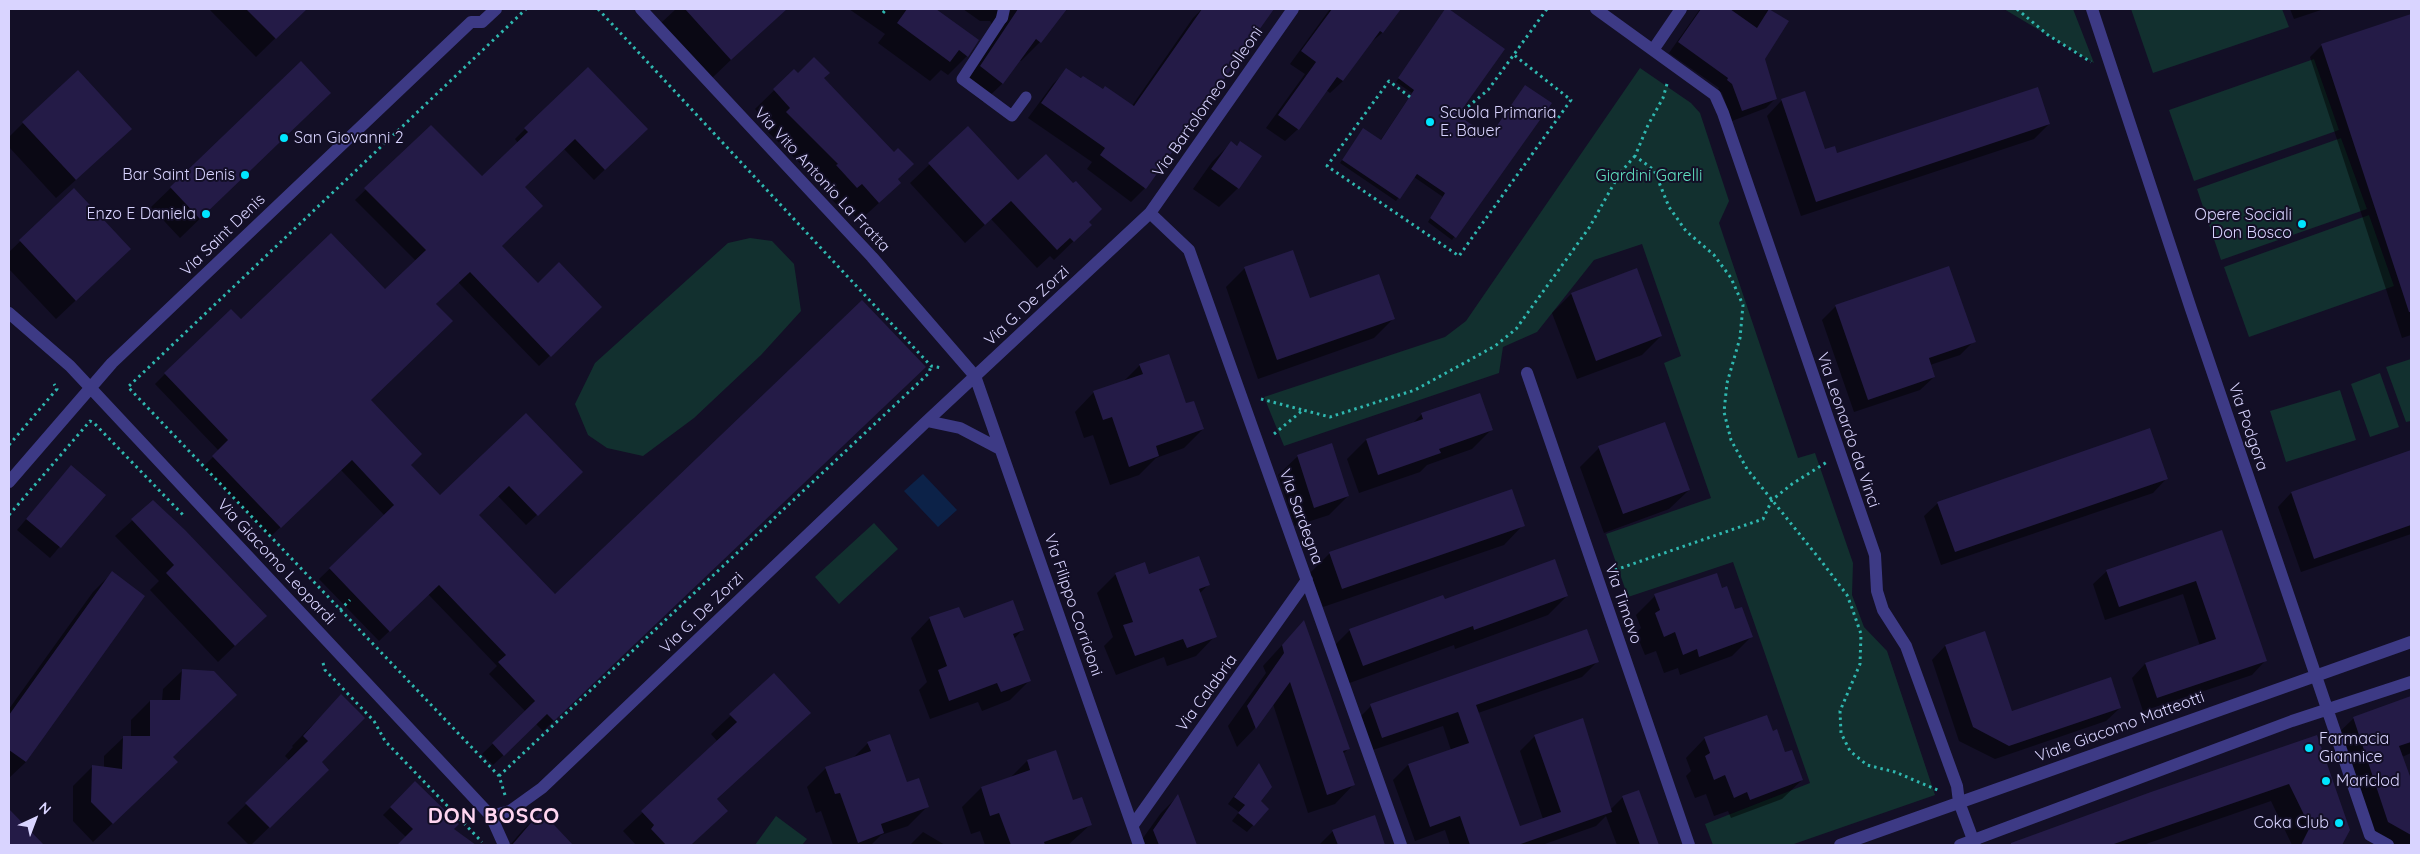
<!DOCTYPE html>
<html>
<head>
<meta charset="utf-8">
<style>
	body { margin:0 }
	#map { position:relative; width:2420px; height:854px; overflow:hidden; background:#130f26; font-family:Quicksand,sans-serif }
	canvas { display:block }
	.frame { position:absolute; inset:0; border:10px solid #d9d4ff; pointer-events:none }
	.north { position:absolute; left:10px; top:794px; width:50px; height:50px; -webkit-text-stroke:4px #130f26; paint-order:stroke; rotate:43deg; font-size:14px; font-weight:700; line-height:20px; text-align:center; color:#d9d4ff }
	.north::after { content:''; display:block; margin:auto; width:18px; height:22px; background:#d9d4ff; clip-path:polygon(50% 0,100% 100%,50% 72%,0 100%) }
</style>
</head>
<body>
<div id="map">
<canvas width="2420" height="854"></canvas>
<div class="frame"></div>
<div class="north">N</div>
</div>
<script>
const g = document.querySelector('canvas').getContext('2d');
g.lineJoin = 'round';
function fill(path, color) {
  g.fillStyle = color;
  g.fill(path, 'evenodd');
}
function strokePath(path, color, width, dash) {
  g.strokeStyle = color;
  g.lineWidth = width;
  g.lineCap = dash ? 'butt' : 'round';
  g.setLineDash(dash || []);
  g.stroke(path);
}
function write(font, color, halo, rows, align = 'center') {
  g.font = font + ' Quicksand,sans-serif';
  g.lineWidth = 4;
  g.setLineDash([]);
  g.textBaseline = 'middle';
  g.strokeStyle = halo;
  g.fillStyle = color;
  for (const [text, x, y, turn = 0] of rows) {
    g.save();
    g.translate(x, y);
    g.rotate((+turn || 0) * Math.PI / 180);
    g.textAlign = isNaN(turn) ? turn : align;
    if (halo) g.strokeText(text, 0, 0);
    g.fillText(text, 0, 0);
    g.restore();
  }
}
const green = new Path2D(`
	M2004 9H2073L2094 63Z
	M2131 9H2282L2289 27 2153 73Z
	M2314 59 2339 130 2194 181 2169 110Z
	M1640 68 1691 103 1700 113 1729 201 1719 223 1798 458 1815 453 1853 563 1852 595 1864 627 1887 651 1935 795 1791 845H1713L1705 824 1810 783 1733 562 1628 597 1606 534 1711 498 1664 363 1681 356 1642 244 1594 260 1537 332 1503 347 1499 373 1284 446 1264 397 1445 337 1466 321Z
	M2341 138 2367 209 2221 260 2197 189Z
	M2369 215 2394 286 2249 337 2224 267Z
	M750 238 772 241 794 264 801 311 761 355 694 418 643 456 607 448 588 435 575 404 595 363 728 243Z
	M2411 359V421L2406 422 2386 367Z
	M2380 373 2399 427 2370 437 2351 384Z
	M2340 390 2356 440 2286 462 2270 411Z
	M874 523 898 549 839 604 815 577Z
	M776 816 807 839 802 845H755Z`);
const water = new Path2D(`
	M923 474 957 510 938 527 904 491Z`);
const shadow = new Path2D(`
	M209 9H305L256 57Z
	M676 9H782L783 10 712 78 661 23Z
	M849 9H934L977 40 967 56 948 75 941 70 930 81 878 43 885 34Z
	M963 9H1065L1040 42 1021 61 1019 60 1003 83 983 102 961 85 997 33 990 21H980Z
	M1202 9H1213L1217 12 1219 9H1273L1145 188 1131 202 1087 169 1092 162 1028 118 1053 84 1067 70 1132 106 1193 18Z
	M1330 9H1393L1397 12 1382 33 1369 44 1343 81 1330 93 1326 90 1298 129 1285 141 1266 128 1305 74 1290 64Z
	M1447 9 1503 49 1456 115 1488 138 1522 90 1550 103 1452 240 1428 222 1443 197 1414 177 1396 201 1340 163 1360 133 1380 141 1412 93 1396 82Z
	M1700 9H1769L1787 21 1763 59 1776 98 1766 108 1732 121 1722 93 1718 90 1719 88 1669 53Z
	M2290 9H2324L2294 19Z
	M2411 16V335L2402 338 2310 57 2322 45Z
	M301 63 310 112 180 238 151 207Z
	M794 71 797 74 823 78 897 180 880 202 859 221 842 202 838 206 818 185 820 183 768 132 772 128 755 109Z
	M1782 100 1824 151 1837 154 2049 124 2034 139 1801 216 1767 116Z
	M23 123 111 148 56 198 9 147V137Z
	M431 126 482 178 518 143 515 139 525 129H646L594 180 564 149 524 187 500 246 538 285 590 317 539 366 458 282 435 305 369 400 409 465 440 497 526 415 571 483 526 525 498 496 478 515 555 595 914 378 543 731 536 724 493 765 482 754 526 712 489 674 497 666 428 594 379 641 319 579 385 516 341 470 270 537 203 467 219 451 155 384 165 374 241 321 385 291 416 261 355 200Z
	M968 128 1018 182 1090 225 1054 260 1050 256 1037 268 991 219 965 243 910 183Z
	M1231 143 1236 147 1240 143 1260 157 1238 188 1219 207 1193 189 1212 162Z
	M74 190 110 268 56 319 9 269V252Z
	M1245 268 1309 299 1393 319 1374 338 1258 379 1226 287Z
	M1571 294 1661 336 1642 355 1577 379 1552 313Z
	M1836 306 1974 341 1960 355 1930 365 1934 377 1920 390 1854 412 1822 320Z
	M1140 365 1185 405 1203 429 1184 448 1156 458 1139 475 1110 485 1093 435 1084 438 1075 412 1094 392 1122 383Z
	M1422 414 1491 430 1472 449 1427 465 1420 472 1359 493 1347 459 1366 440 1411 425Z
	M1599 448 1689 490 1669 509 1604 533 1580 467Z
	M2411 451V534L2301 572 2278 507 2291 493Z
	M1298 456 1348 496 1329 515 1295 526 1278 475Z
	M61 478 104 495 50 558 17 530Z
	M2166 479 2153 493 1941 565 1924 516 1938 503Z
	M153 502 249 632 218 662 150 590 159 581 115 536Z
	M1523 525 1504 545 1323 607 1310 573 1330 553Z
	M2221 532 2265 661 2252 675 2143 711 2132 678 2145 664 2200 646 2183 594 2105 620 2093 584 2107 571Z
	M112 573 26 762 9 778V709L93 592Z
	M1116 574 1149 575 1208 585 1199 594 1215 636 1196 656 1167 666 1164 657 1116 675 1104 646 1113 637 1097 593Z
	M1722 589 1751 637 1732 656 1680 675 1678 668 1664 673 1656 651 1645 655 1636 633 1641 628 1636 615 1655 596Z
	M1567 596 1548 615 1455 649 1454 645 1344 685 1331 649 1350 630 1444 601Z
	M930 618 963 620 1023 629 1014 639 1029 681 1010 700 982 711 978 702 930 719 919 690 927 682 911 638Z
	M1303 622 1348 749 1343 754 1354 784 1335 804 1308 813 1273 704 1255 728 1237 747 1228 726 1266 673 1263 666Z
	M1984 633 2012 712 2120 708 2106 721 1995 759 1959 741 1932 660 1945 646Z
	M1597 662 1582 677 1478 713 1519 828 1543 819 1520 751 1535 736 1610 810 1623 797 1638 791 1658 845H1617L1606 816 1596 826 1542 845H1450L1445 830 1415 841 1393 780 1408 765 1451 750 1443 726 1367 752 1356 721 1371 706Z
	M183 670 213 672 171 757 157 781 93 842 73 821V786L92 767 104 768V756L124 737H131V720L150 701H162L163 689Z
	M774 675 790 732 716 800 726 811 691 845H636L623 831 718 742 711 734Z
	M341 696 320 762 328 770 251 845H249L227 823 290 761 285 756 293 747 292 746Z
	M2411 698V753L2402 757 2411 783V845H2377L2334 737 2354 718Z
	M1772 732 1802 780 1782 799 1731 818 1728 811 1714 816 1706 794 1695 798 1686 776 1691 771 1686 758 1705 738Z
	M2316 737 2349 830 2340 845H2292L2271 801 2143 845H2009L2152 793Z
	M868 743 927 807 908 826 881 835 871 845H833L821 811 816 813 807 787 826 768 852 759Z
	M1027 761 1073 801 1090 825 1068 845H985L980 831 971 834 962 807 981 788 1009 779Z
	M1258 765 1260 801 1253 825 1247 832 1232 821 1239 812 1228 804Z
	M415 783 452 829 474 845H397L406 837 383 815Z
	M1178 796 1196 845H1138L1161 813Z
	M9 811 43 845H9Z
	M541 812 571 845H510L522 831Z
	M1374 817 1384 845H1319L1333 831Z
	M923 832 945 845H910Z`);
const building = new Path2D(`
	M246 9H307L276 39Z
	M685 9H787L731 60Z
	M907 9H936L979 40 968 57 959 50 950 62 897 23Z
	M1018 9H1067L1041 43 1036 39 1003 84 980 66Z
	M1202 9H1274L1146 189 1100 155 1105 148 1041 103 1066 68 1081 78 1083 76 1103 89 1105 86 1134 106Z
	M1332 9H1401L1383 33 1380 31 1343 81 1337 77 1299 130 1278 115 1316 62 1301 51Z
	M1445 9H1449L1505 49 1458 115 1489 137 1525 85 1552 103 1456 238 1430 218 1445 193 1417 174 1400 199 1342 160 1363 128 1381 140 1414 90 1398 78Z
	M1701 9H1730L1757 28 1769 9 1789 21 1765 59 1777 99 1742 111 1732 84 1727 80 1728 78 1678 42Z
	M2411 14V312H2409L2321 44Z
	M814 57 830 73 824 78 894 152 898 148 914 164 898 179 901 183 879 203 862 184 857 188 836 165 838 164 786 112 790 108 773 89 794 69 798 73Z
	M301 61 331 93 200 219 170 187Z
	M588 67 648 129 605 170 575 139 525 187 543 206 502 246 538 283 559 262 602 307 551 357 470 272 436 304 453 321 371 400 422 454 411 465 440 495 526 413 583 472 538 516 509 486 479 515 555 594 862 300 926 367 554 721 547 714 504 756 492 743 535 701 498 662 506 655 439 585 390 632 329 568 394 505 352 460 281 528 212 456 228 440 164 373 231 309 241 319 331 233 385 289 426 250 364 188 431 125 482 176 528 132 524 128Z
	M78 70 132 129 76 180 22 122Z
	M2038 87 2050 124 1816 202 1781 99 1805 91 1825 149 1835 146 1837 153Z
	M968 126 1018 180 1046 154 1073 183 1076 181 1102 209 1089 222 1092 225 1074 242 1070 238 1057 250 1011 201 985 225 928 163Z
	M1231 141 1237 146 1240 141 1262 156 1239 189 1211 169Z
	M74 188 131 249 76 301 19 240Z
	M1293 250 1310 298 1379 274 1395 319 1277 360 1244 267Z
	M1949 266 1976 342 1929 358 1935 377 1868 400 1835 305Z
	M1637 268 1662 336 1596 361 1571 293Z
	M1169 354 1186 403 1194 401 1204 429 1156 446 1159 456 1129 467 1112 417 1103 420 1093 391 1143 374 1139 364Z
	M1480 393 1493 430 1439 449 1441 453 1378 475 1366 439 1423 419 1421 413Z
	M1665 422 1690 490 1623 514 1598 446Z
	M2150 428 2168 479 1955 552 1937 502Z
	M1332 443 1349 496 1314 508 1297 455Z
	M2411 450V525L2314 559 2291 492Z
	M71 465 106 495 61 548 26 519Z
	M1512 489 1525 526 1342 589 1329 552Z
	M153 500 185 530 267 616 235 646 166 573 174 565 131 519Z
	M2222 530 2267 661 2157 698 2145 663 2216 639 2196 581 2119 607 2106 570Z
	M1199 556 1210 585 1199 589 1217 637 1187 648 1183 639 1135 656 1123 625 1133 622 1115 573 1145 562 1149 574Z
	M1555 559 1568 596 1474 630 1473 626 1363 666 1349 629 1443 595 1445 599Z
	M112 571 145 596 26 762 9 750V715Z
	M1717 573 1722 588 1727 586 1735 609 1742 607 1753 637 1699 657 1697 649 1683 655 1675 632 1664 637 1655 613 1660 610 1654 594Z
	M1013 600 1024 630 1013 634 1031 681 1001 692 997 683 949 701 938 670 947 666 929 617 959 607 964 618Z
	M1304 620 1350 749 1343 751 1355 785 1327 795 1290 682 1256 729 1247 706 1284 653 1282 645Z
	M1587 629 1599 662 1476 705 1520 826 1561 812 1534 735 1583 718 1612 812 1518 845H1470L1460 816 1430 827 1408 764 1469 743 1458 712 1382 738 1370 704Z
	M1985 631 2012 711 2111 677 2121 708 2009 746 1973 727 1945 645Z
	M182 669 214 671 237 695 173 757 178 762 113 824 91 802 92 765 122 769 123 736H150V700H180Z
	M774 673 811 713 717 799 728 811 691 845H666L651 829 654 825 641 811 737 722 729 714Z
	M341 694 365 718 322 762 329 770 270 828 245 803 308 741 303 736Z
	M2411 696V742L2399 746 2411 779V835L2388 822 2353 717Z
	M1767 715 1773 731 1777 729 1785 752 1792 750 1803 780 1750 800 1747 792 1734 798 1725 775 1714 780 1705 756 1710 753 1704 737Z
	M890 734 907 782 919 778 929 807 881 824 884 833 858 843 840 793 835 794 825 767 871 751 867 742Z
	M2317 735 2350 830 2342 845H2301L2310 827 2289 784 2111 845H2011V843L2151 792Z
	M1056 750 1073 800 1082 797 1092 825 1044 842 1045 845H1011L999 813 990 816 981 787 1030 770 1027 760Z
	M1259 763 1272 787 1261 801 1269 809 1254 826 1238 813 1245 805 1234 797Z
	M415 781 459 824 454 829 476 845H397L413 829 390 807Z
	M1639 790 1659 845H1640L1622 796Z
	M1178 794 1197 845H1159L1153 830Z
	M9 809 44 845H9Z
	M541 811 573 845H512Z
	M1375 815 1385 845H1338L1332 830Z`);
const path = new Path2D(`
	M598 9 931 366 942 368
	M2017 9 2048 35 2091 62
	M883 13 886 9
	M1667 84 1663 98 1648 125 1635 156 1654 170 1669 207 1686 231 1714 255 1731 278 1743 305 1740 338 1727 383 1724 412 1731 440 1747 469 1822 562 1847 595 1852 608 1861 634 1860 664 1840 711 1841 733 1850 751 1867 765 1895 772 1940 791
	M1410 97 1389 81 1327 166 1459 256 1571 100 1514 55
	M1458 115 1488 90 1547 9
	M1261 399 1303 410
	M1274 434 1303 410 1330 417 1415 390 1495 346 1516 329 1589 228 1620 173 1635 156
	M9 445 57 389 54 384
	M9 515 90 421 94 423 185 517
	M1615 570 1763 519 1772 500 1792 484 1827 462
	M340 610 350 600
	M323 663 325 670 374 721 385 741 482 842
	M499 776 929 373 931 366
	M505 795 499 776 128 387 526 9`);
const service = new Path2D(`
	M1002 18 962 79 1012 116 1026 97`);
const minor = new Path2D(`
	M641 9 872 257 975 376 1139 845
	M1596 9 1715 95 1723 113 1875 555 1877 591 1883 610 1906 646 1957 786 1959 802 1975 845
	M2092 9 2191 309 2366 823 2370 835 2388 845
	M1002 18 1004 9
	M471 22H482L496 9
	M1653 50 1681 9
	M1150 213 1189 250 1401 845
	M9 313 70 366 491 816 504 845
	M1527 373 1689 845
	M927 421 960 428 1000 449
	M9 482 112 363 471 22
	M491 816 510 811 542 788 927 421 1150 213 1293 9
	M1133 825 1307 580
	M1840 845 2411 642
	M1960 845 2292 721 2411 682`);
const markers = [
	[1430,122,5,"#00e5ff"],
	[284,138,5,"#00e5ff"],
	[245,175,5,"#00e5ff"],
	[206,214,5,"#00e5ff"],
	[2302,224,5,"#00e5ff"],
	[2309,748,5,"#00e5ff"],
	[2326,781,5,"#00e5ff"],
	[2339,823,5,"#00e5ff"]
];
const streetNames = [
	["Via Bartolomeo Colleoni",1208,102,-55],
	["Via Vito Antonio La Fratta",822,180,47],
	["Via Saint Denis",223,235,-44],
	["Via G. De Zorzi",1027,306,-43],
	["Via Podgora",2248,427,71],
	["Via Leonardo da Vinci",1848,430,71],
	["Via Sardegna",1301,517,70],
	["Via Giacomo Leopardi",276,562,47],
	["Via Timavo",1623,604,71],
	["Via Filippo Corridoni",1073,605,71],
	["Via G. De Zorzi",702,613,-44],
	["Via Calabria",1207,693,-54],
	["Viale Giacomo Matteotti",2120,727,-20]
];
const poiNames = [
	["Scuola Primaria",1440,113],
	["E. Bauer",1440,131],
	["San Giovanni 2",294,138],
	["Bar Saint Denis",235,175,"right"],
	["Enzo E Daniela",196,214,"right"],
	["Opere Sociali",2292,215,"right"],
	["Don Bosco",2292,233,"right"],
	["Farmacia",2319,739],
	["Giannice",2319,757],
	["Mariclod",2336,781],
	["Coka Club",2329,823,"right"]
];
const parkNames = [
	["Giardini Garelli",1649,176]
];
const districtNames = [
	["DON BOSCO",494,817]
];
fill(green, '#12302f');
fill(water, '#0c2248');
fill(shadow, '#0007');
fill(building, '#241b47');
strokePath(path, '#2fb8b0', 3, [2.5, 4]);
strokePath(service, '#3d3a85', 11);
strokePath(minor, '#3d3a85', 12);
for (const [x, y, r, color] of markers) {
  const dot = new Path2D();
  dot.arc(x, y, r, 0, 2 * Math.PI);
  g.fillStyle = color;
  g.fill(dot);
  strokePath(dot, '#130f26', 2);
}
write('16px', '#d9d4ff', '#130f26', streetNames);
write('16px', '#d9d4ff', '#130f26', poiNames, 'left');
write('16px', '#5fe0c0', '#130f26', parkNames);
g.letterSpacing = '1px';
write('bold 21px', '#ffd6f0', '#130f26', districtNames);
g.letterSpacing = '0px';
</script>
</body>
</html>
